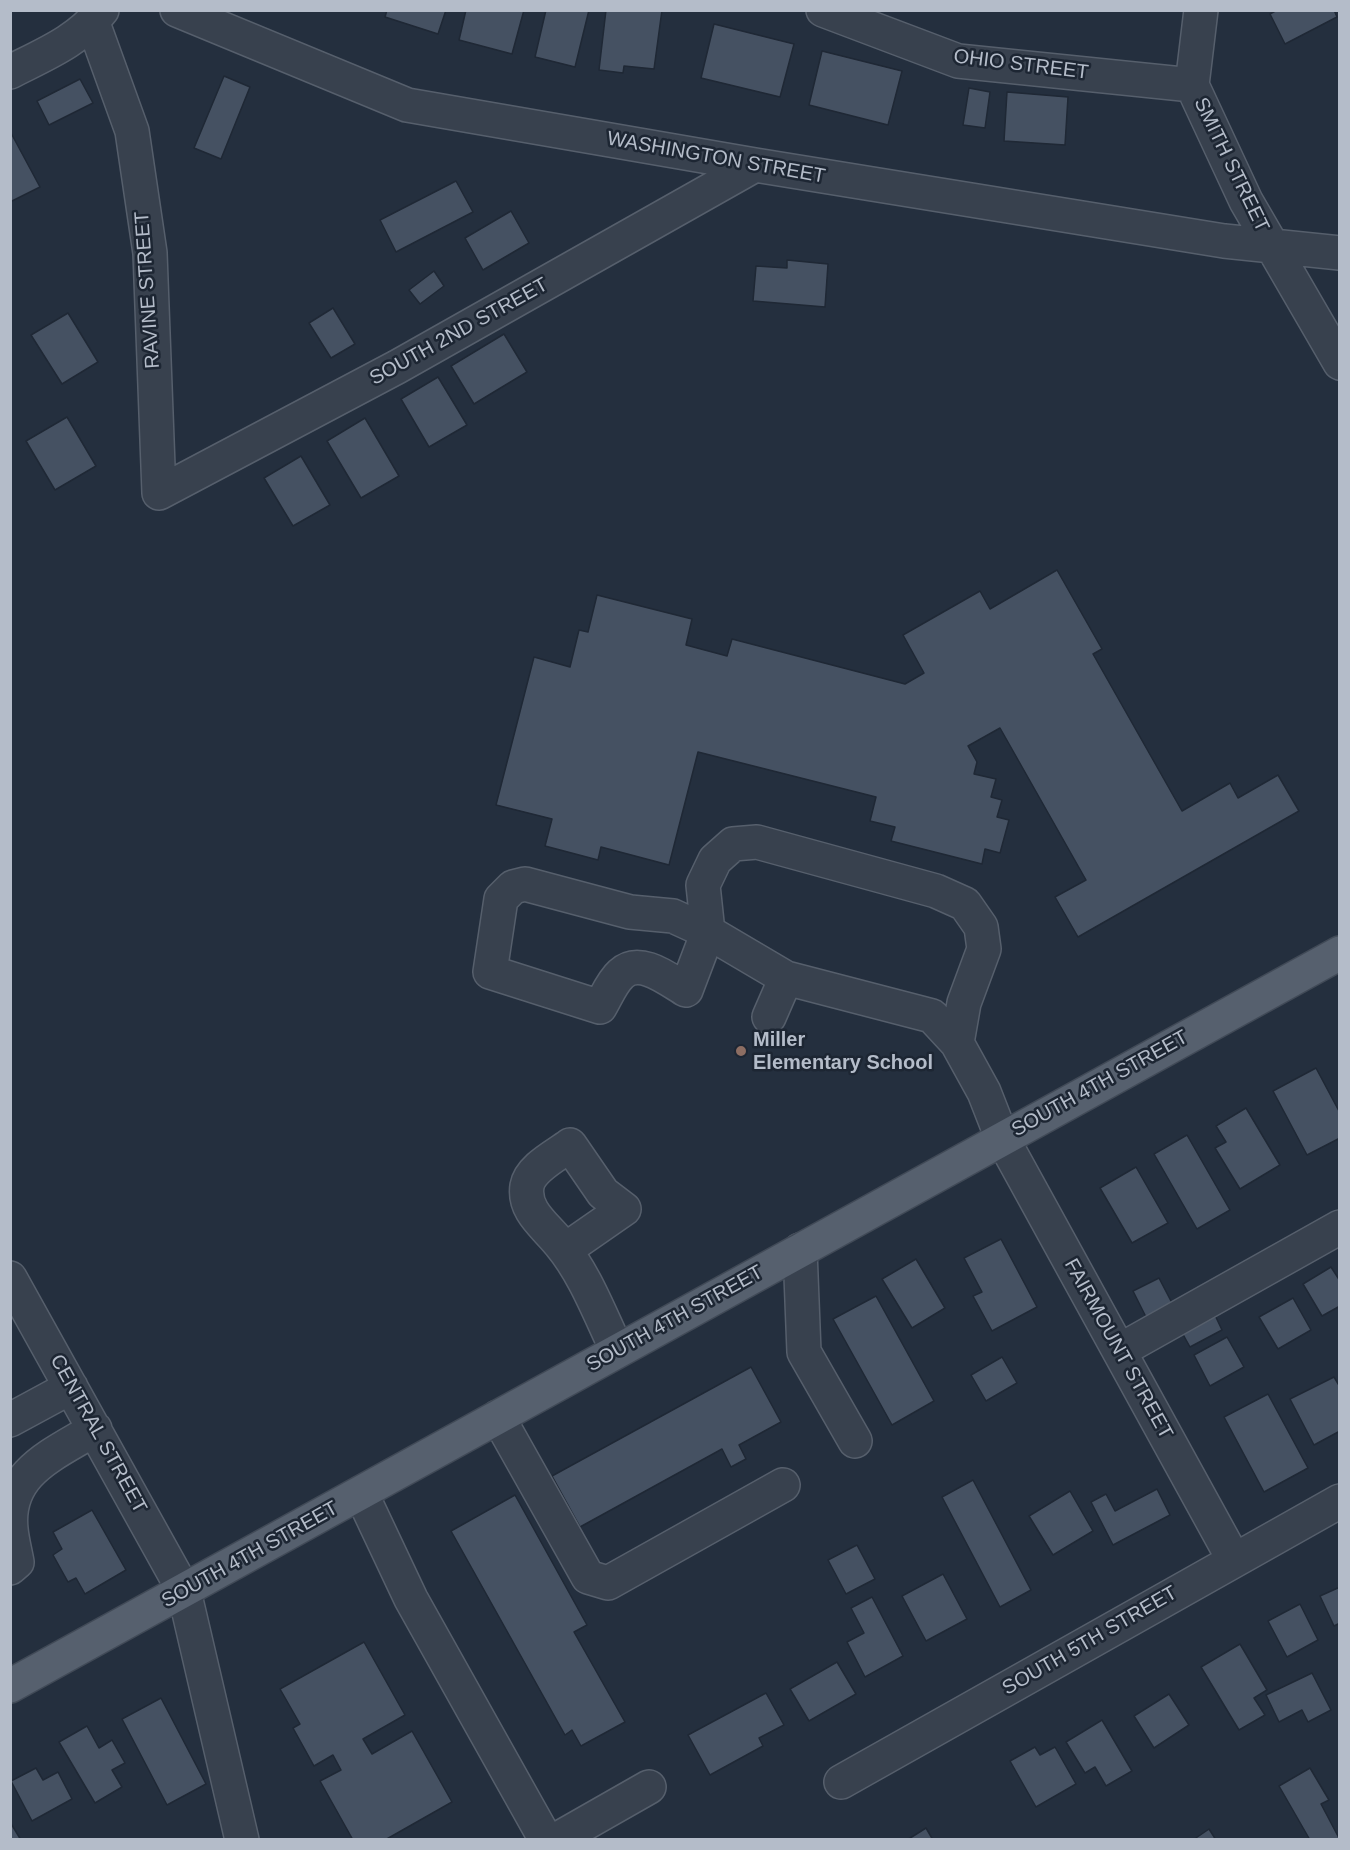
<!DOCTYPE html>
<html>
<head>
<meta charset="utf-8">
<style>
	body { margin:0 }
	#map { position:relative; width:1350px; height:1850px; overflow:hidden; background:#242f3e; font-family:Arial,sans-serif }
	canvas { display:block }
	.frame { position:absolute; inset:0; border:12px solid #b4bcc9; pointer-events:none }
</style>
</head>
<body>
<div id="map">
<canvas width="1350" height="1850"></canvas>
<div class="frame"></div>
</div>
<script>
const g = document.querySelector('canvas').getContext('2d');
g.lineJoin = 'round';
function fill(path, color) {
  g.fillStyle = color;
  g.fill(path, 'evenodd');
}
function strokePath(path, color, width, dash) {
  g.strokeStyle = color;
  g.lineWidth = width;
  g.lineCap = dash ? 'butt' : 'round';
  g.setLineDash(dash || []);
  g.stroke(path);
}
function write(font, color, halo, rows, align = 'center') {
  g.font = font + ' Arial,sans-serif';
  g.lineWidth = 5;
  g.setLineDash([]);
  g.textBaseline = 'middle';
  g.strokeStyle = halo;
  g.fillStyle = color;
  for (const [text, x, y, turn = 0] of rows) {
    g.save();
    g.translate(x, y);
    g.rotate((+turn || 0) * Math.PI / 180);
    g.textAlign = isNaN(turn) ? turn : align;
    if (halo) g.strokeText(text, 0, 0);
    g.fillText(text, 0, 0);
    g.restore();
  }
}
const building = new Path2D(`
	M387 10H446L438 34 385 17Z
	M466 10H524L512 54 459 40Z
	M546 10H589L575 67 535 57Z
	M606 10H662L654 69 624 66 623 73 599 70Z
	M1277 10H1334L1337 17 1285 44 1270 14Z
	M714 24 794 44 780 97 701 78Z
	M822 51 902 71 888 125 809 105Z
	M224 76 250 87 221 159 194 148Z
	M80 79 93 103 49 125 37 101Z
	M969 88 990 92 985 128 963 125Z
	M1007 92 1068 97 1065 145 1004 141Z
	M11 133 40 187 10 202V134Z
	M456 181 473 212 396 252 380 220Z
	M511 211 529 243 483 270 465 238Z
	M787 260 828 264 825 307 753 301 756 266 787 268Z
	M434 271 444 286 420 304 409 290Z
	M333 308 355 344 331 358 309 323Z
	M68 313 98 362 62 384 31 335Z
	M504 334 527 372 474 404 451 366Z
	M438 377 467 425 429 447 401 399Z
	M67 417 96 466 55 490 26 441Z
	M365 418 399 476 361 498 327 441Z
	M301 456 330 505 293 526 264 478Z
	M1057 570 1102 649 1093 654 1182 811 1230 783 1238 798 1278 775 1299 811 1078 937 1055 897 1086 880 1000 728 968 746 977 762 974 774 996 779 991 797 1002 800 997 817 1009 820 1000 853 985 849 982 864 891 841 895 827 870 821 876 797 698 752 669 865 601 847 598 860 545 846 552 819 496 805 534 657 570 667 579 630 588 632 597 595 692 619 686 645 727 656 732 639 905 684 924 673 903 635 980 591 990 609Z
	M1316 1068 1340 1113V1138L1307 1155 1273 1091Z
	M1246 1108 1280 1165 1240 1189 1215 1148 1226 1142 1216 1126Z
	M1187 1135 1230 1210 1197 1229 1154 1154Z
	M1136 1167 1168 1223 1132 1243 1100 1188Z
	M1001 1239 1037 1307 992 1331 973 1296 982 1292 964 1258Z
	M916 1259 945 1308 912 1328 882 1279Z
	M1331 1267 1340 1281V1306L1322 1316 1303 1284Z
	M1159 1278 1172 1303 1146 1317 1133 1291Z
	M876 1296 934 1401 892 1425 833 1319Z
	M1293 1298 1311 1330 1278 1349 1259 1317Z
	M1213 1311 1222 1330 1190 1347 1180 1329Z
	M1227 1337 1244 1367 1210 1386 1194 1355Z
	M1002 1357 1017 1383 986 1401 971 1375Z
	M751 1367 781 1422 739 1445 746 1459 731 1467 722 1449 580 1527 552 1476Z
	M1334 1377 1340 1387V1431L1314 1445 1290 1399Z
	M1268 1394 1308 1468 1264 1492 1224 1417Z
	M973 1480 1031 1590 1000 1607 942 1497Z
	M1157 1489 1170 1515 1113 1545 1091 1502 1106 1494 1115 1511Z
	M1070 1491 1093 1531 1053 1555 1029 1516Z
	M515 1495 587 1625 574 1632 625 1722 581 1746 572 1730 565 1735 451 1531Z
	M92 1510 126 1570 85 1594 76 1578 68 1582 53 1555 62 1549 53 1532Z
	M857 1545 875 1579 846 1594 828 1560Z
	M943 1574 967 1619 926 1641 902 1596Z
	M1340 1587V1623L1334 1626 1320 1596Z
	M872 1597 903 1656 865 1677 847 1642 864 1633 851 1608Z
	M1300 1604 1318 1640 1287 1657 1268 1621Z
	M364 1642 405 1715 363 1739 372 1754 412 1731 452 1802 385 1840H353L320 1781 341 1770 333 1755 314 1766 293 1728 300 1724 280 1689Z
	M1240 1644 1267 1690 1254 1698 1265 1715 1239 1730 1201 1667Z
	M837 1662 856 1694 809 1721 790 1689Z
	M1312 1673 1331 1710 1308 1722 1302 1710 1279 1722 1266 1695Z
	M766 1693 784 1725 759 1738 763 1746 710 1775 688 1735Z
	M1169 1694 1189 1725 1154 1748 1134 1716Z
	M161 1698 206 1784 167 1805 122 1719Z
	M1102 1720 1132 1771 1106 1786 1095 1767 1085 1773 1066 1742Z
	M87 1726 99 1748 112 1740 125 1763 112 1770 122 1787 95 1803 59 1742Z
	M1035 1747 1040 1755 1055 1747 1076 1784 1036 1807 1010 1761Z
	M36 1768 43 1780 58 1772 72 1799 32 1821 11 1781Z
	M1310 1768 1329 1800 1321 1804 1340 1840H1310L1279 1786Z
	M10 1822 21 1840H10Z
	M926 1828 933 1840H907Z
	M1209 1829 1216 1840H1193Z`);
const minor = new Path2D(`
	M177 10 407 105 755 165 1224 241 1340 253
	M823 10 958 61 1192 85
	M1201 10 1192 85 1246 201 1340 363
	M93 23 132 131 150 253 159 493 397 367 755 165
	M10 72C43 55 79 41 102 10
	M769 1017 786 978
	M957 1043 932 1016 786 978 708 932 673 916 630 912 525 884 513 887 501 899 490 972 600 1007C606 997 612 982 621 974 640 956 669 980 686 990L708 932 703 885 715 860 733 844 757 842 936 891 965 904 981 927 984 949 964 1003 957 1043 984 1092 1002 1138 1018 1167 1234 1560
	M565 1250 624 1209 603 1193 570 1145C557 1155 530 1168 527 1186 523 1211 546 1226 560 1244 585 1274 600 1315 617 1350
	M800 1250 804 1352 855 1441
	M10 1278 184 1591 242 1840
	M1119 1351 1340 1227
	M498 1417 588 1577 608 1583 783 1485
	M10 1420 71 1387
	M361 1493 411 1599 546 1840
	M10 1568 17 1562C15 1551 12 1540 11 1529 5 1472 55 1454 95 1429
	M841 1782 1340 1501
	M556 1840 649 1787`);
const major = new Path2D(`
	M10 1686 1340 953`);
const markers = [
	[741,1051,6,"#8d6e63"]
];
const streetNames = [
	["OHIO STREET",1021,65,7],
	["WASHINGTON STREET",716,158,10],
	["SMITH STREET",1231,165,64],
	["RAVINE STREET",148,290,-94],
	["SOUTH 2ND STREET",459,332,-29],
	["SOUTH 4TH STREET",1100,1084,-29],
	["SOUTH 4TH STREET",675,1319,-29],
	["FAIRMOUNT STREET",1118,1349,61],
	["CENTRAL STREET",98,1434,61],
	["SOUTH 4TH STREET",250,1555,-29],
	["SOUTH 5TH STREET",1090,1641,-30]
];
const poiNames = [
	["Miller",753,1040],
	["Elementary School",753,1063]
];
fill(building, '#455162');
strokePath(building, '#1f2835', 1.5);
strokePath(minor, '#565f6c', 36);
strokePath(major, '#414a57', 36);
strokePath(minor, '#38414e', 33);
strokePath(major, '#56606e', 33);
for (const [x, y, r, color] of markers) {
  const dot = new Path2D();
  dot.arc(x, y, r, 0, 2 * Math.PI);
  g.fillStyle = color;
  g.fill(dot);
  strokePath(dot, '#1d2633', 2);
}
write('20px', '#b4bcc9', '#1d2633', streetNames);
write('bold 20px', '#b4bcc9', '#1d2633', poiNames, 'left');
</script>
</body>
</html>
